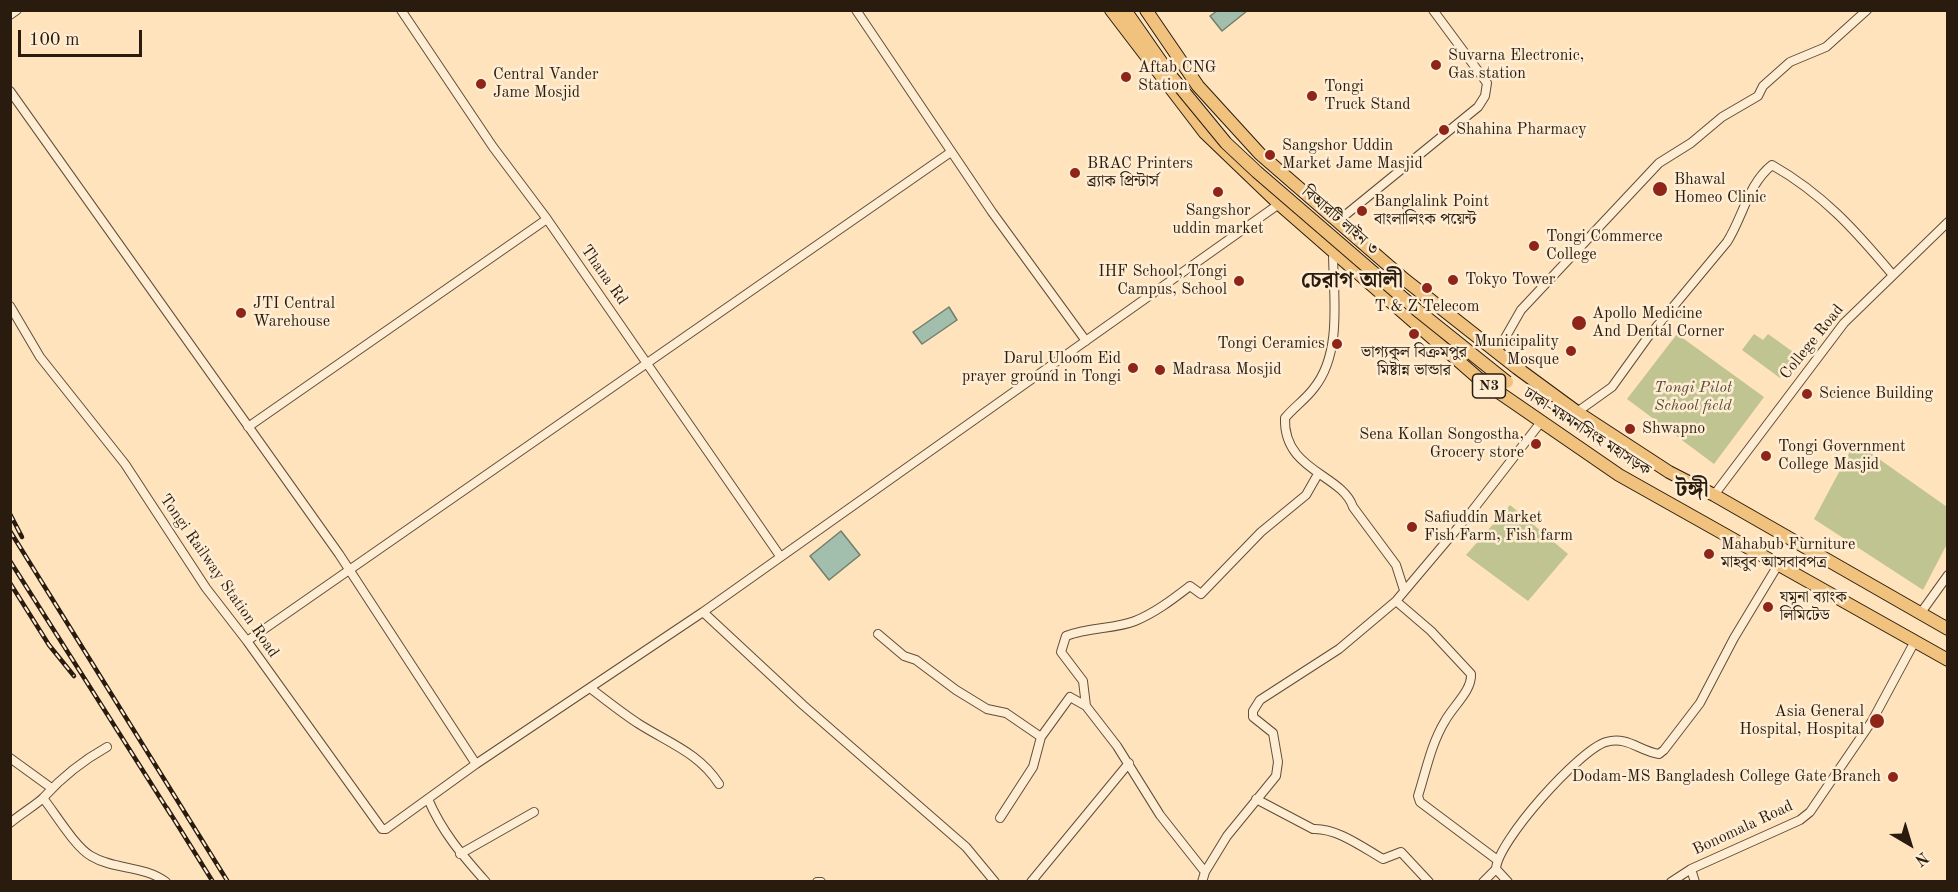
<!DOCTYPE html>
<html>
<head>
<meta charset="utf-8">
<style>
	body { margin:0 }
	#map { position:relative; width:1958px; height:892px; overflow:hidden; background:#ffe3bc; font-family:"Old Standard TT",serif }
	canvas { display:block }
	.frame { position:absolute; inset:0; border:12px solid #291c0f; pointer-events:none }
	.north { position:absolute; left:1880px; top:814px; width:60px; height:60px; -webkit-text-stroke:4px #ffedd3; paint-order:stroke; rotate:142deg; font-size:16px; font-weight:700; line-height:24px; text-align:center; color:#291c0f }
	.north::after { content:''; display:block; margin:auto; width:21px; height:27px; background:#291c0f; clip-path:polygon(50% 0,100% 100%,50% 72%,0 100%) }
	.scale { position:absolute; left:18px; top:30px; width:124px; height:27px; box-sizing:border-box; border:3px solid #291c0f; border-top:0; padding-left:8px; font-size:18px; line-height:21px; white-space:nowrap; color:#291c0f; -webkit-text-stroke:4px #ffedd3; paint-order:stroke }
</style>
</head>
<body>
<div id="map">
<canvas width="1958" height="892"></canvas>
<div class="frame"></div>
<div class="north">N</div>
<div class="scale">100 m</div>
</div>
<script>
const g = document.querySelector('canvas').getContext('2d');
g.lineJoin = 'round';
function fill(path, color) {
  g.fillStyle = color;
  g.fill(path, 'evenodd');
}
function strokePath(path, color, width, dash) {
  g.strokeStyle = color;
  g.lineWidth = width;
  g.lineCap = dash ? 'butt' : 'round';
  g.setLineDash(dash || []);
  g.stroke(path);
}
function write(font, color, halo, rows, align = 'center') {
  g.font = font + ' "Old Standard TT","Noto Serif Bengali",serif';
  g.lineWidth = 5;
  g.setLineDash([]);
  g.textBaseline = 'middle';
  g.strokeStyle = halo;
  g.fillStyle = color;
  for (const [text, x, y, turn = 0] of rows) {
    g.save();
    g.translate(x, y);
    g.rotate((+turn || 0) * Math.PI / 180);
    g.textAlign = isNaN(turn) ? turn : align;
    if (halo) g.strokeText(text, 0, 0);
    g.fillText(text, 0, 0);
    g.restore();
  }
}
const green = new Path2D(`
	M1677 334 1764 397 1714 464 1627 399Z
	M1754 334 1763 340 1768 334 1796 354 1780 378 1742 350Z
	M1855 442 1947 507V544L1923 590 1814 519Z
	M1510 505 1568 554 1528 601 1466 555Z`);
const water = new Path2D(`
	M1217 11V10L1247 11 1222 31 1210 16Z
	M949 307 957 320 922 344 913 332Z
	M841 531 860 555 829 580 810 556Z`);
const minor = new Path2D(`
	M401 10 493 147 547 219 780 556
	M856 10 992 212 1086 341
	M10 15 17 10
	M10 91 339 554 476 764
	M1338 221 1478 107 1485 96 1487 83 1433 10
	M1333 251C1333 294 1343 352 1314 388 1306 399 1294 407 1285 418 1283 471 1342 474 1353 507L1396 565 1404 590
	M10 306 40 357 125 464 206 588 247 641 382 829H386L476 764 703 612 1279 204
	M1497 352 1521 310 1659 163 1691 143 1722 117 1758 96 1763 86 1790 62 1826 47 1867 10
	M1577 412 1612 387 1648 337 1727 242C1743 217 1748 184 1772 165 1823 194 1855 230 1892 274
	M248 427 547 219
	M1714 495 1844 323 1948 222
	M1396 601 1431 631 1471 674C1472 691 1453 706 1445 721 1431 744 1426 771 1418 796L1420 802 1496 859
	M703 612 803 705 966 847 995 882
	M1920 614 1948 575
	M878 634 904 656 916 660 956 690 987 709 1006 713 1041 737
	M247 641 951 152
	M590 688C606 700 622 713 639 724 669 743 699 753 719 784
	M10 758 50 787
	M43 798C55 813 75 847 91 856 114 870 143 865 166 882
	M428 799C442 832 462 855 486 882
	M1256 799 1313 829C1337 828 1362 847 1383 859L1401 852 1429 882
	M1000 818 1033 767 1041 737 1070 697 1086 706
	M10 823C19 815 39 803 44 797 63 776 82 761 107 747
	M460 854 534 812
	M1496 869C1497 842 1579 750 1606 742 1628 736 1639 751 1659 754L1664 750 1700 703 1734 638 1778 565
	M1691 869 1695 882
	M1205 872 1160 815 1117 746 1086 706 1083 681 1061 652 1066 636C1089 627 1115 629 1135 621 1155 613 1173 599 1190 586L1201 594 1261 532 1306 495 1318 474
	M817 882H821
	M1031 882 1129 763
	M1202 882 1205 872 1227 836 1276 776 1278 762 1273 733 1253 717V711L1260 700 1339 649 1396 601 1472 511 1541 422
	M1483 882 1496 869 1508 882
	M1671 882 1691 869 1800 820 1810 812 1872 721 1915 641`);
const highway = new Path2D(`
	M1111 10 1205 133 1279 204 1478 378 1619 475 1948 660
	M1125 10 1171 76
	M1146 10 1198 86 1260 154 1404 279 1517 368 1577 412 1669 472 1714 495 1948 629`);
const rail = new Path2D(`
	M10 514 22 537
	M10 531 228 882
	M10 561 171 815
	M10 583 49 645 74 676
	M167 808 213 882`);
const highwayBridge = new Path2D(`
	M1171 76 1226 143 1257 172 1417 310 1507 382`);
const markers = [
	[1436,65,6,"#8f2418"],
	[1126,77,6,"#8f2418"],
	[481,84,6,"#8f2418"],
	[1312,96,6,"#8f2418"],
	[1444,130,6,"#8f2418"],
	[1270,155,6,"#8f2418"],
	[1075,173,6,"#8f2418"],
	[1660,189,8,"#8f2418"],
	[1218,192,6,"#8f2418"],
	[1362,211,6,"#8f2418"],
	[1534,246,6,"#8f2418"],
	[1453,280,6,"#8f2418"],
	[1239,281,6,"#8f2418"],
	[1427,288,6,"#8f2418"],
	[241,313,6,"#8f2418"],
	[1579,323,8,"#8f2418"],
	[1414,334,6,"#8f2418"],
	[1337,344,6,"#8f2418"],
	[1571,351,6,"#8f2418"],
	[1133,368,6,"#8f2418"],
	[1160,370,6,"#8f2418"],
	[1807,394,6,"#8f2418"],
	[1630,429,6,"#8f2418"],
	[1536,444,6,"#8f2418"],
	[1766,456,6,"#8f2418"],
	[1412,527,6,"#8f2418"],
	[1709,554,6,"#8f2418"],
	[1768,607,6,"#8f2418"],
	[1877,721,8,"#8f2418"],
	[1893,777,6,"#8f2418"]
];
const shields = [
	[1489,386,33]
];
const shieldNames = [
	["N3",1489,386]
];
const poiNames = [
	["Suvarna Electronic,",1448,56],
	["Gas station",1448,74],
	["Aftab CNG",1138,68],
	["Station",1138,86],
	["Central Vander",493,75],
	["Jame Mosjid",493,93],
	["Tongi",1324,87],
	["Truck Stand",1324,105],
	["Shahina Pharmacy",1456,130],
	["Sangshor Uddin",1282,146],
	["Market Jame Masjid",1282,164],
	["BRAC Printers",1087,164],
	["ব্র্যাক প্রিন্টার্স",1087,182],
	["Bhawal",1674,180],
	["Homeo Clinic",1674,198],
	["Banglalink Point",1374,202],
	["বাংলালিংক পয়েন্ট",1374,220],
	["Sangshor",1218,211,"center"],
	["uddin market",1218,229,"center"],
	["Tongi Commerce",1546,237],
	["College",1546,255],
	["IHF School, Tongi",1227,272,"right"],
	["Campus, School",1227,290,"right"],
	["Tokyo Tower",1465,280],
	["JTI Central",253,304],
	["Warehouse",253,322],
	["T & Z Telecom",1427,307,"center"],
	["Apollo Medicine",1592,314],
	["And Dental Corner",1592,332],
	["Municipality",1559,342,"right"],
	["Mosque",1559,360,"right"],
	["Tongi Ceramics",1325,344,"right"],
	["ভাগ্যকুল বিক্রমপুর",1414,353,"center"],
	["মিষ্টান্ন ভান্ডার",1414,371,"center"],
	["Darul Uloom Eid",1121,359,"right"],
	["prayer ground in Tongi",1121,377,"right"],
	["Madrasa Mosjid",1172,370],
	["Science Building",1819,394],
	["Shwapno",1642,429],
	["Sena Kollan Songostha,",1524,435,"right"],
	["Grocery store",1524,453,"right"],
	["Tongi Government",1778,447],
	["College Masjid",1778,465],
	["Safiuddin Market",1424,518],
	["Fish Farm, Fish farm",1424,536],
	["Mahabub Furniture",1721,545],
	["মাহবুব আসবাবপত্র",1721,563],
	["যমুনা ব্যাংক",1780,598],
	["লিমিটেড",1780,616],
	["Asia General",1864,712,"right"],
	["Hospital, Hospital",1864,730,"right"],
	["Dodam-MS Bangladesh College Gate Branch",1881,777,"right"]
];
const streetNames = [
	["বিআরটি লাইন ৩",1340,221,41],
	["Thana Rd",604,275,55],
	["College Road",1812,342,-51],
	["ঢাকা-ময়মনসিংহ মহাসড়ক",1587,432,33],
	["Tongi Railway Station Road",219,576,55],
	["Bonomala Road",1743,828,-25]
];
const parkNames = [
	["Tongi Pilot",1693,388],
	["School field",1693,406]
];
const districtNames = [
	["চেরাগ আলী",1352,281],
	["টঙ্গী",1692,490]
];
fill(green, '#c0c491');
fill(water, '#a1bfac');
strokePath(water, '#717e6d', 1.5);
strokePath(minor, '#5e4e3a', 10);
strokePath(highway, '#291c0f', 14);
strokePath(minor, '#ffedd3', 8);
strokePath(highway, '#f0c27e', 12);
strokePath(rail, '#291c0f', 4.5);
strokePath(rail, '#ffedd3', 2, [7]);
strokePath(highwayBridge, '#291c0f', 14, []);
strokePath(highwayBridge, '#f0c27e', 12);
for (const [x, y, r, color] of markers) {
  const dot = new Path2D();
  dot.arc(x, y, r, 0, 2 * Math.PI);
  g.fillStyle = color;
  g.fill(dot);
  strokePath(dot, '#ffedd3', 2);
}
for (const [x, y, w] of shields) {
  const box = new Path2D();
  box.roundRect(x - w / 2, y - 12, w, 24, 4.5);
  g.fillStyle = '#ffedd3';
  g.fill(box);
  strokePath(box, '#291c0f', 1.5);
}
write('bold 15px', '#291c0f', null, shieldNames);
write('16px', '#291c0f', '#ffedd3', poiNames, 'left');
write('16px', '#291c0f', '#ffedd3', streetNames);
write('italic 16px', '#564e36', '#ffedd3', parkNames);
write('bold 22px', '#291c0f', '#ffedd3', districtNames);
</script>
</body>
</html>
